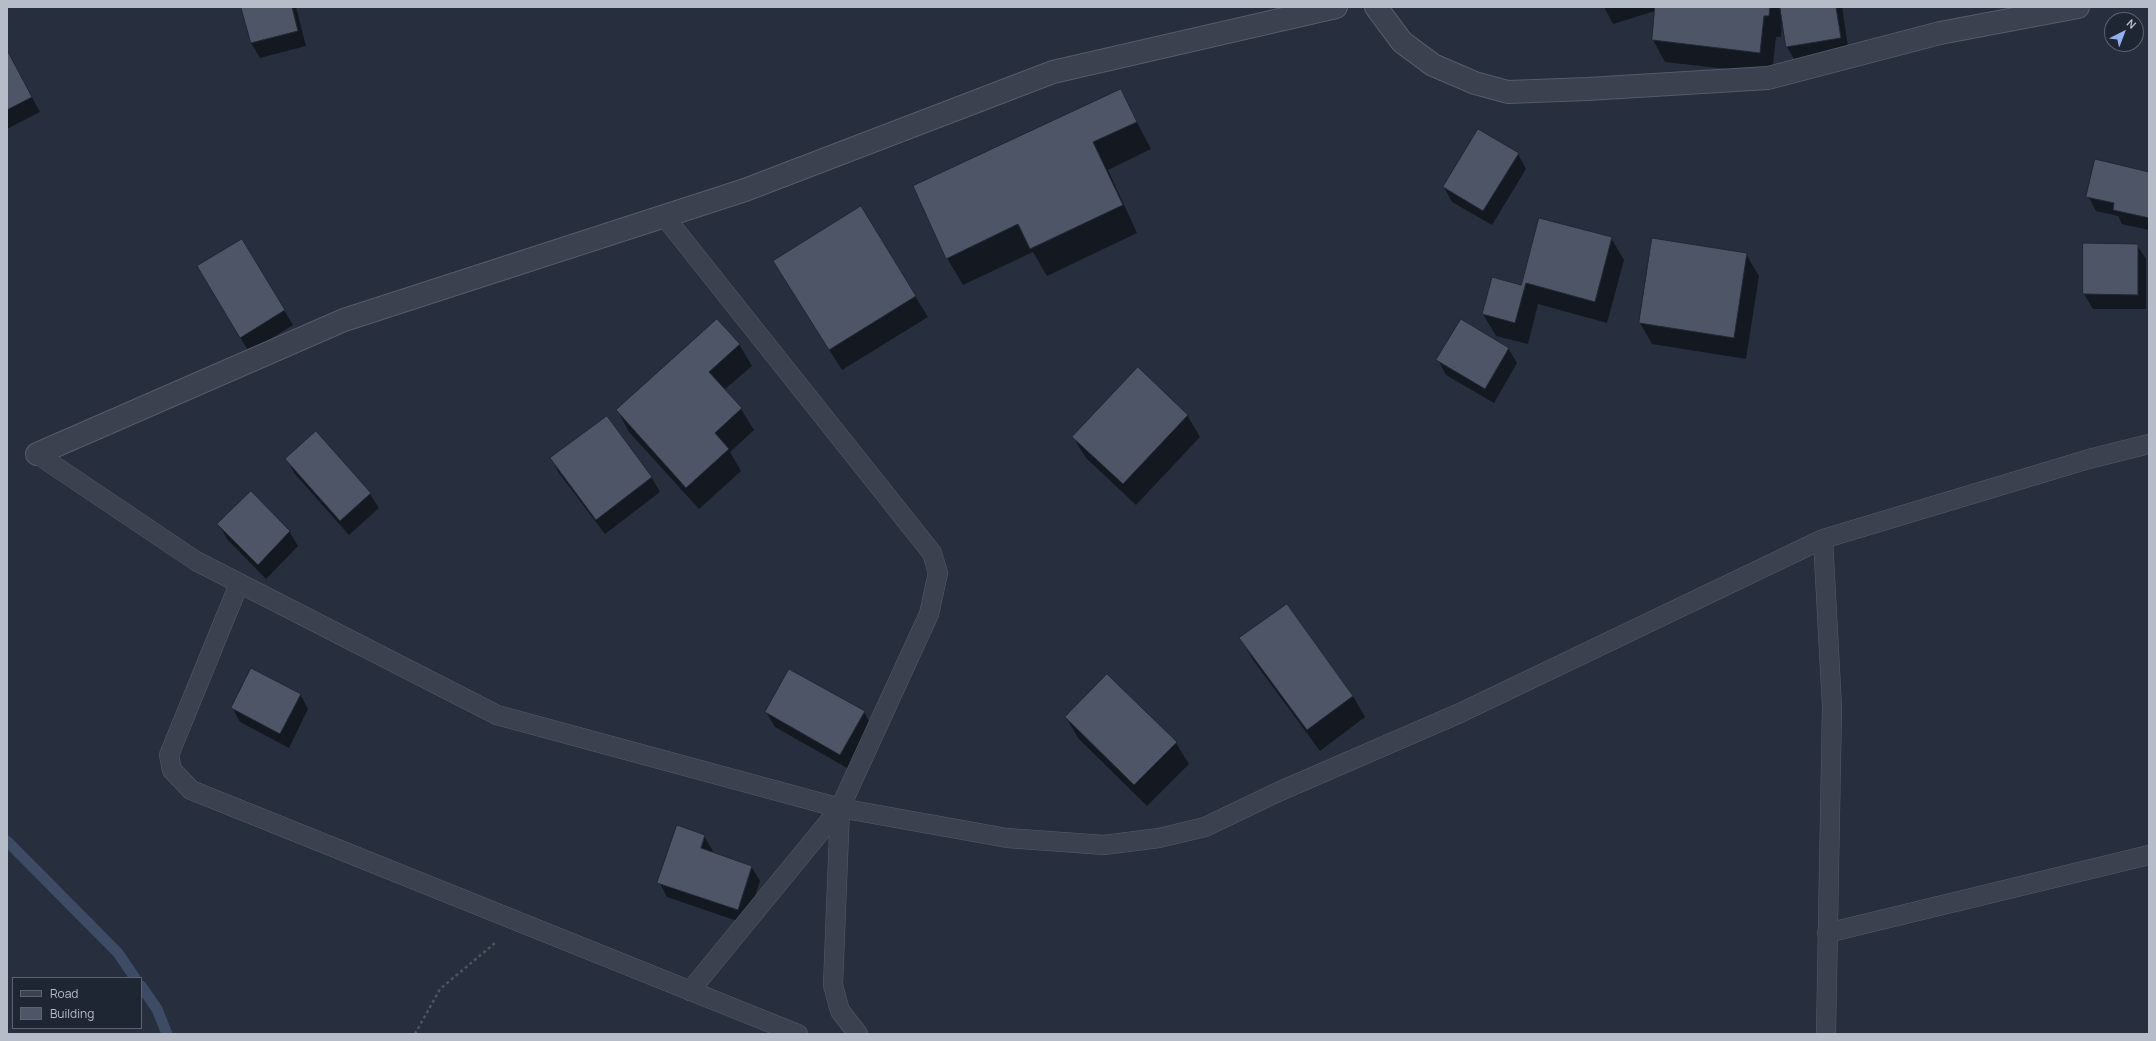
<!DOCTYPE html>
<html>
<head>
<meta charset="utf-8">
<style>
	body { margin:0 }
	#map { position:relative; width:2156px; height:1041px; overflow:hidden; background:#272e3e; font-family:Manrope,sans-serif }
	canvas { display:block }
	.frame { position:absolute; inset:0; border:8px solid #b7bcc9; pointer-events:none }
	.legend { position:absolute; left:12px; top:977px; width:130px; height:52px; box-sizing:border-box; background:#1f2633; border:1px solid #5c626f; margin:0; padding:5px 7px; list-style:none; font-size:12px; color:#b7bcc9 }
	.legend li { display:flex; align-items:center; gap:8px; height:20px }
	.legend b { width:20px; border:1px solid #5c626f }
	.north { position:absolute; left:2104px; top:12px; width:40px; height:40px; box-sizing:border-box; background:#1f2633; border:1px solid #5c626f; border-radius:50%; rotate:42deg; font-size:11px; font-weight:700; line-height:16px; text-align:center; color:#b7bcc9 }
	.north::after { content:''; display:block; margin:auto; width:14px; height:18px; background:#93aff1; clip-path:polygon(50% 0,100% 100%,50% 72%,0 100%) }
</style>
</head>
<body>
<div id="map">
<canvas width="2156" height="1041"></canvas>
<div class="frame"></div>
<ul class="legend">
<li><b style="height:5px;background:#3b414e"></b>Road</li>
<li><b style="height:11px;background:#4d5567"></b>Building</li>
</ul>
<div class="north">N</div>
</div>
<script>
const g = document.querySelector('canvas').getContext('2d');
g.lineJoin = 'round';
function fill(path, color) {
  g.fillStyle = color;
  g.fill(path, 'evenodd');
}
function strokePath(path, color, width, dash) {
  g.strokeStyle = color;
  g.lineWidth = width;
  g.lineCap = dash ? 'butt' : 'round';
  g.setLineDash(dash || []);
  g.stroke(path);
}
const shadow = new Path2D(`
	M242 7H296L306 46 260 58 251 43Z
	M1604 7H1654L1655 11 1613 24Z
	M1656 7H1842L1849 53 1795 61 1787 47 1782 21 1781 37H1776L1772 74 1665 62 1653 40Z
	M7 52 40 112 7 129Z
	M1120 90 1151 149 1108 170 1137 233 1047 276 1033 252 963 285 947 258Z
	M1518 154 1526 169 1492 225 1452 202 1444 187Z
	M2149 173V230L2122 224 2118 216 2096 211 2088 196Z
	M1540 219 1611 238 1624 260 1607 323 1538 304 1528 344 1496 336 1483 314 1522 286Z
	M242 241 293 325 249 352 206 281Z
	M2137 245 2146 259V309H2093L2084 294Z
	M1746 254 1759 276 1746 359 1652 344 1640 323Z
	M787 283 915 296 928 317 842 370Z
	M739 344 752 366 724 390 741 409 754 430 730 452 741 471 699 509 629 432 617 410Z
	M1508 348 1517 363 1494 403 1446 375 1438 360Z
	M1187 415 1200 437 1136 505 1086 458 1073 437Z
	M607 417 652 478 660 492 605 534 559 473 551 458Z
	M286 459 370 494 379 508 349 535 295 474Z
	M219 525 289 531 298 546 266 579 227 539Z
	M1241 639 1353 696 1365 717 1320 751 1253 660Z
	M1107 675 1176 743 1189 764 1147 806 1078 738 1066 717Z
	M300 694 308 709 289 748 240 722 232 707Z
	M766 712H864L872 727 849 769 775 727Z
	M704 836 713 851 712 853 751 866 760 881 746 924 667 897 659 882Z`);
const stream = new Path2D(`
	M7 841 118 953 135 978
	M141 986 157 1009 167 1034`);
const building = new Path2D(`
	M241 7H292L298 31 251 43Z
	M1655 7H1770L1769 16H1764L1760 53 1652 40Z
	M1780 7H1836L1841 38 1786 47Z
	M7 50 32 97 7 110Z
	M1121 89 1137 122 1093 142 1123 205 1030 249 1018 224 946 259 913 186Z
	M1478 129 1519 153 1483 211 1443 187Z
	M2095 159 2149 172V218L2113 210 2114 203 2086 197Z
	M861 206 916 296 829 350 773 261Z
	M1539 218 1612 237 1595 302 1526 283 1515 323 1482 314 1492 277 1521 285Z
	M1652 238 1747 253 1734 338 1639 323Z
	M242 239 285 310 240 338 197 266Z
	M2083 243 2138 244V295L2083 294Z
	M717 319 740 344 709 372 742 408 715 433 729 449 686 488 616 410Z
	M1461 319 1509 348 1485 389 1436 360Z
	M1138 367 1188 415 1123 484 1072 437Z
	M607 416 652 477 596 520 550 458Z
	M316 431 371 493 340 521 285 459Z
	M251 491 290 531 258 565 217 524Z
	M1287 604 1353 696 1307 730 1239 638Z
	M251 668 301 694 280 734 231 708Z
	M789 669 865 711 840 755 765 712Z
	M1107 674 1177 742 1134 785 1065 717Z
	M677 825 705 835 701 848 752 866 738 910 657 883Z`);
const path = new Path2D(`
	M415 1034 440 989 495 943`);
const lane = new Path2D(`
	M664 216 932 553 938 573 929 614 840 808
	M37 454 196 561 497 715 840 808 1007 838 1104 845 1159 838 1205 827 1278 792 1460 713 1823 539 2089 459 2149 444
	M1823 539 1832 707 1826 1034
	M239 584 169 755 172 770 191 790 798 1034
	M1827 933 2149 855
	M690 991 840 808 833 985 840 1011 858 1034`);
const street = new Path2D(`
	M1376 7 1402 42 1433 65 1475 83 1508 92 1588 89 1768 78 1940 33 2078 7
	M37 454 344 320 745 190 1053 72 1336 7`);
fill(shadow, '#0007');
strokePath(stream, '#3d4b65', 11);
fill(building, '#4d5567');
strokePath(building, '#212835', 1);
strokePath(lane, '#555c69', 20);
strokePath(street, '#555c69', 24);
strokePath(path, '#47575c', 2.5, [3, 3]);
strokePath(lane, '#3b414e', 19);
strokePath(street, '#3b414e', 22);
</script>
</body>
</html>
